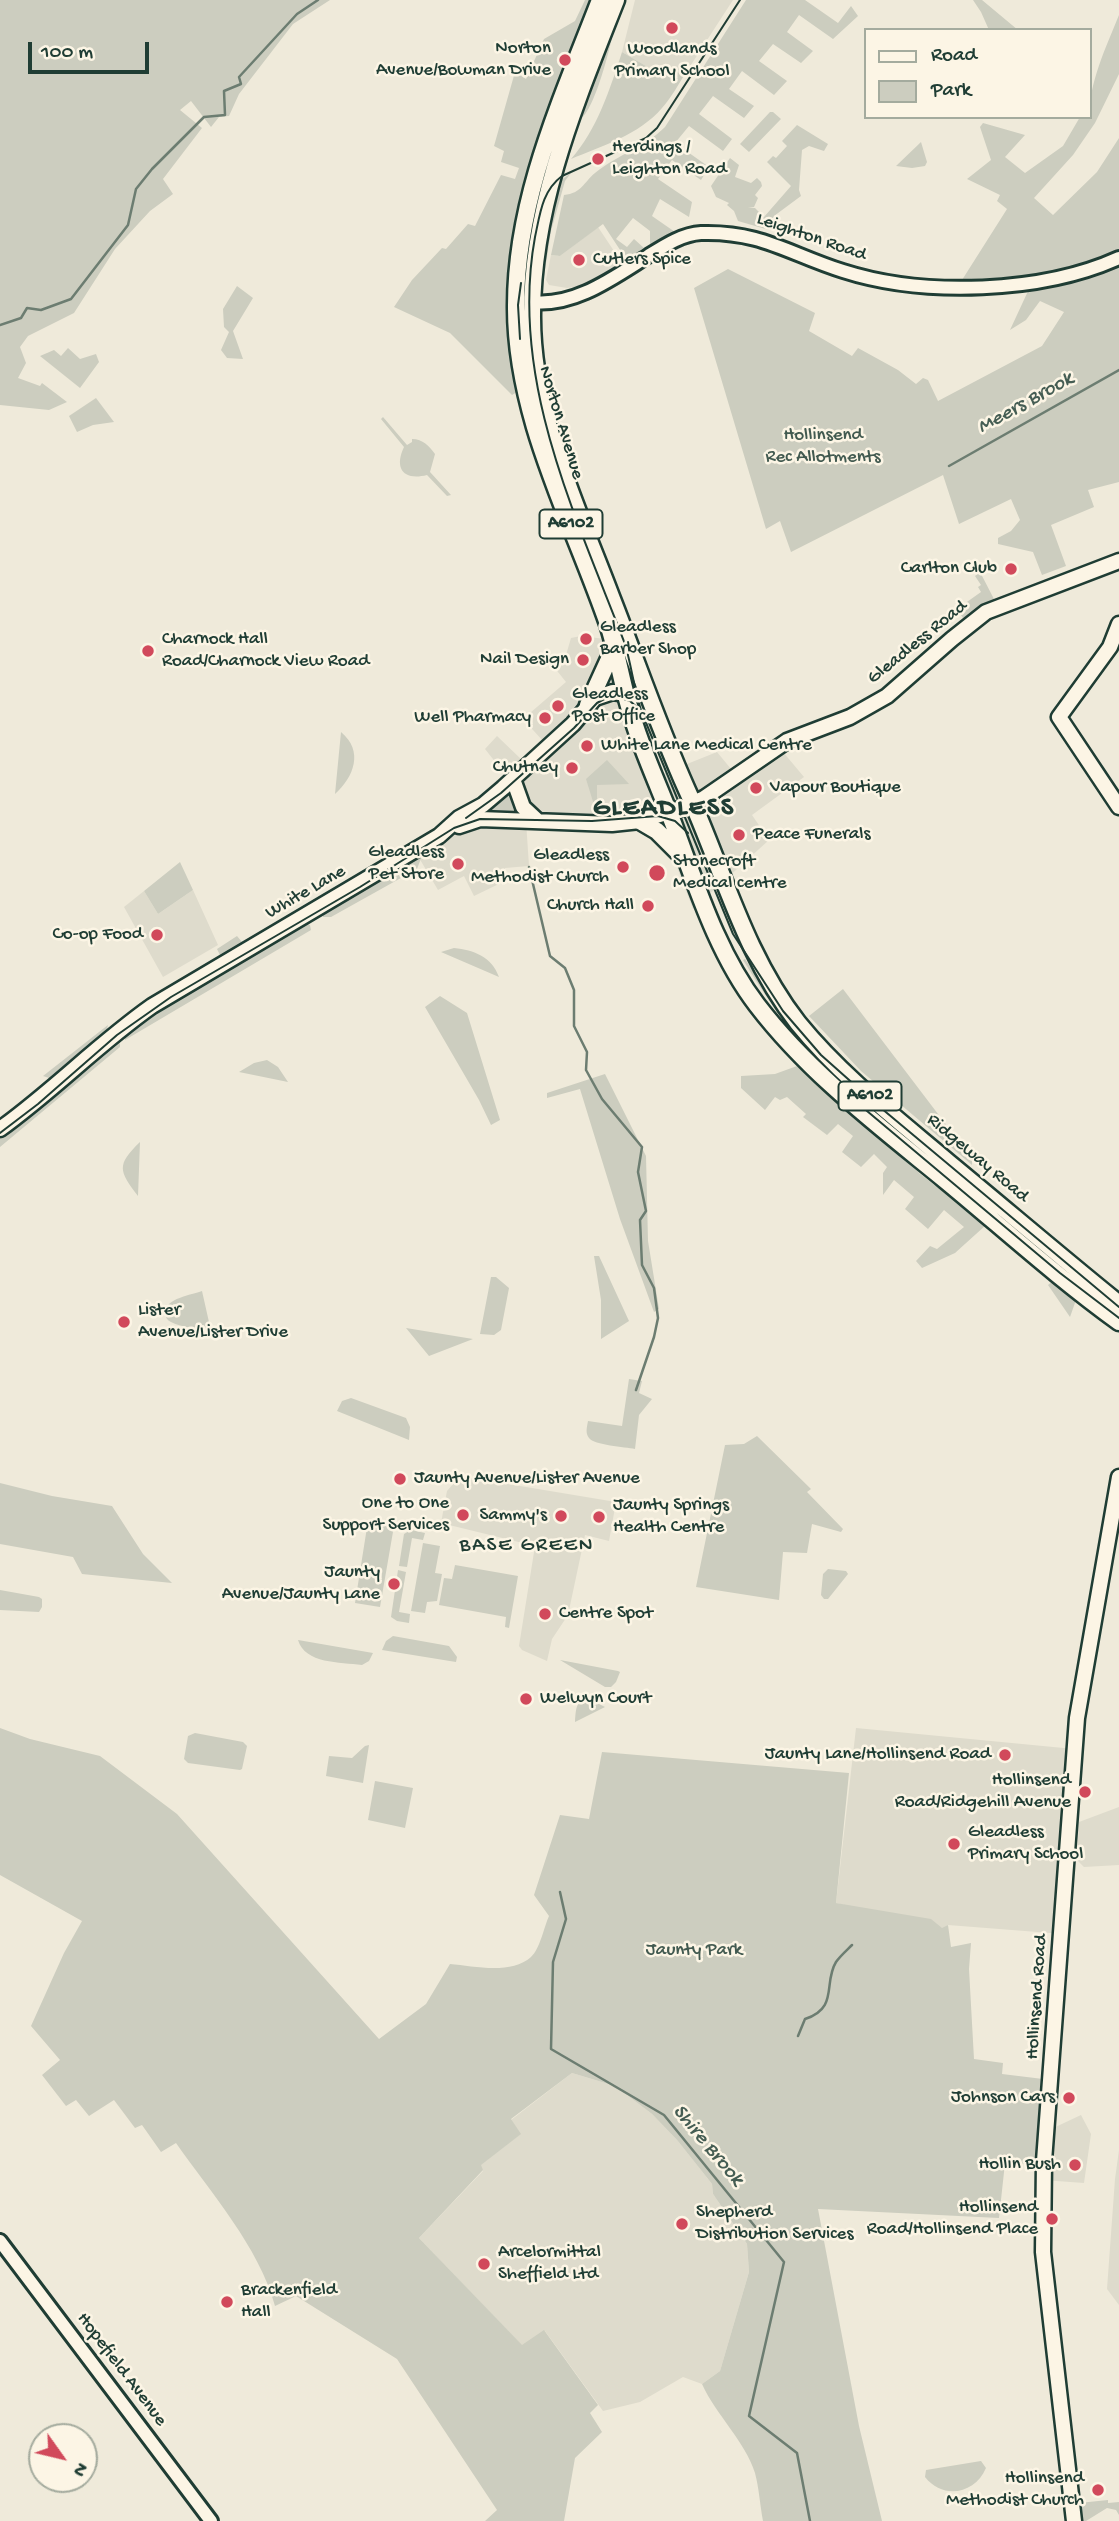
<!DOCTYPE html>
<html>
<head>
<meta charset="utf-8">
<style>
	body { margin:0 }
	#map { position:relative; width:1119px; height:2521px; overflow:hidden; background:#efeada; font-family:"Gochi Hand",sans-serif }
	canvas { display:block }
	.legend { position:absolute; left:864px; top:28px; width:228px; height:91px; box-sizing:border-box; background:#fcf5e5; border:2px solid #a4ab9e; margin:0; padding:9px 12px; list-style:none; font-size:21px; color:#1f3d34 }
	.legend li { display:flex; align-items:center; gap:14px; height:35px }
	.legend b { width:35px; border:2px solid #a4ab9e }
	.north { position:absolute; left:28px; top:2423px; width:70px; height:70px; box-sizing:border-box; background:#fcf5e5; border:2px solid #a4ab9e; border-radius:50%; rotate:124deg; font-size:19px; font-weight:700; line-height:28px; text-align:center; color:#1f3d34 }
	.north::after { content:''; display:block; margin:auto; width:24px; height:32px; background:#d1495b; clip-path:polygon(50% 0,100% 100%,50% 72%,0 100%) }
	.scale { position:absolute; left:28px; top:42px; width:121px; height:32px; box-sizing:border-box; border:4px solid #1f3d34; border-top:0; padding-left:9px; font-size:21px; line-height:24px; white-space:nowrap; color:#1f3d34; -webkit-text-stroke:5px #fcf5e5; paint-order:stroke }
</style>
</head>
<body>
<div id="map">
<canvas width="1119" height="2521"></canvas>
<ul class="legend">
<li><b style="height:9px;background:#fcf5e5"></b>Road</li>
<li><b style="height:19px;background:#cccdbf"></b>Park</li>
</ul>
<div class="north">N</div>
<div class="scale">100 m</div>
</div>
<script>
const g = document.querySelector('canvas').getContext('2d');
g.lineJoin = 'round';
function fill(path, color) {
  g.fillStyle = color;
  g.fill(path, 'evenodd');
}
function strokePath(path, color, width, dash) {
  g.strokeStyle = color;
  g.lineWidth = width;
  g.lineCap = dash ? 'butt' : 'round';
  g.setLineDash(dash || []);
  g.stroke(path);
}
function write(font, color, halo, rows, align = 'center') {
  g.font = font + ' "Gochi Hand",sans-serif';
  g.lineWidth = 5;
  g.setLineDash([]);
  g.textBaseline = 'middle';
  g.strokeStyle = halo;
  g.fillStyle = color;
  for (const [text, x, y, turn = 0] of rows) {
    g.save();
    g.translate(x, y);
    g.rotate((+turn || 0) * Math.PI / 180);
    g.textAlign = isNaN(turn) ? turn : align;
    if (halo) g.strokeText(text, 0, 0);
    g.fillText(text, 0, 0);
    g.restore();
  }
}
const built = new Path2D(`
	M635 0H733L687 71 683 68 658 73 622 52Z
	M598 227 622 263 580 286 567 288 549 285 546 280 551 255 560 256Z
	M581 636 621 641 640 718 662 774 717 752 736 775 778 746 804 777 752 815 769 840 693 909 672 854 640 821H526L529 866 505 868V881L474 896 464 876 438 890 415 851 454 828 526 820 513 779 504 773 485 749 497 736 522 760 543 741 523 719 566 682 554 667 566 655 571 638Z
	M193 890 218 945 163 977 124 907 144 891 158 914Z
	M460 1476 616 1502 609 1541 585 1535 568 1615 552 1639 547 1661 522 1650 519 1646 535 1546 441 1523 447 1491Z
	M856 1728 1074 1749 1063 1934 948 1925 943 1929 836 1903Z
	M1119 1807V1865L1084 1867 1077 1860 1079 1822Z
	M572 2073 615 2086 652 2114 677 2140 712 2184 713 2194 747 2244 749 2272 720 2371 702 2384 683 2377 640 2402 603 2411 545 2331 522 2346 419 2238 483 2171 480 2165 520 2134 511 2120Z
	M1081 2115 1091 2134 1084 2183 1043 2180 1047 2131Z
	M1119 2150V2305L1107 2289 1115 2179Z`);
const green = new Path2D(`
	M0 0H330L293 24 239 94 229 116 219 117 211 127 191 101 180 110 202 128 163 179 173 194 150 211 115 249 74 313 28 336 20 347 26 363 18 378 40 386 42 383 67 402 49 410 0 405Z
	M585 0H591L542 125 526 177 511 292V361L517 392 512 395 450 333 394 307 412 280 442 248 446 249 468 224 475 226 501 175 515 179 519 168 501 162 504 151 494 146 515 72 526 79 544 39 575 21Z
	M746 0H805L838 23 851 6 858 16 833 39 799 15 787 32 813 51 801 63 773 44 759 61 787 81 774 95 742 71 729 89 754 106 744 118 713 96 699 114 732 139 723 151 689 126 675 143 709 167 701 180 672 160 658 179 692 202 689 217 660 199 652 216 675 232 650 245V231L633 218 616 239 627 247 634 239 644 248 626 259 603 224 560 256 551 255 564 195C582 193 583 183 595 173 617 155 645 147 665 127Z
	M973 0H982L1018 30H989L981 12Z
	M1119 15V74L1095 123 1073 155 1034 198 1053 215 1097 172 1119 138V252L1091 266 1058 271 1102 274 1119 266V482L1088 490 1094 507 1051 525 1066 566 1042 575 1033 552 998 544V538L1011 531 1020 520 1011 499 959 524 943 475 791 552 780 521 766 529 694 288 728 269 815 313 809 331 852 356 858 348 898 370 916 384 923 378 928 380 938 401 1042 346 1064 312 1040 301 1026 320 1010 330 1035 276 962 280 1007 209 997 201 1000 195 967 179 991 160 980 127 983 123 1025 135 1005 157 1025 173 1063 146 1080 117H1089C1089 83 1106 47 1119 15Z
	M615 24C611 44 595 113 578 121L587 85Z
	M622 52 658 73 684 68 687 71C679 83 672 97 662 108 639 135 602 146 571 159 597 130 610 89 622 52Z
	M770 112H773L781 119 749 152 740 144Z
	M797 125 828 144 824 151 809 146 802 150 799 190 801 196 774 216 769 230 738 221 734 211 727 205 729 203 716 197 711 186 730 158 739 165 735 177 751 183 757 178 761 182 762 186 755 195 758 198 754 207 748 208H755L764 217 791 186 767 162 773 156 776 158 787 146 782 141Z
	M921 142 927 162 925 166 912 168 896 166Z
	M571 173 565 181 551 231 542 289 540 283 554 185Z
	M237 286 253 298 233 331 243 359 227 358 221 350 229 332 224 327 223 309Z
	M68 348 80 359 96 354 99 362 80 388 40 356 54 350 61 356Z
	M96 398 114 422 93 425 77 432 69 416Z
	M383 417 407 445 412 442V439C423 439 429 446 435 454L430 472 451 495 447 496 427 475C403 481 394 468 404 447L381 419Z
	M980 572 995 601 963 618 957 609 981 592 978 587 981 585 975 576Z
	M341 732C364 751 354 777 335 794Z
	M607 760 629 784 597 785V808H595L586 779Z
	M507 793H510L516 811 514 814H488L487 812Z
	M423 853 417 869 331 917H323V913Z
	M180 862 193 890 158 914 144 891Z
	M345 883 346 887 222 959 217 949 237 936 242 942Z
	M305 923 310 925 311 930 125 1040V1035L179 995Z
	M454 948C474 950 492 957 499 977L441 952Z
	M745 959 780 1011 1009 1221 1007 1224C943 1171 873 1119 816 1059 788 1029 765 996 743 960Z
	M843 989 957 1139 972 1153V1165L861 1071 809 1016Z
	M440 996 467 1013 500 1120 491 1125 479 1100 425 1007Z
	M108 1025 107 1029 52 1079 43 1076Z
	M120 1043V1047L0 1147V1139Z
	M267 1060 278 1067 288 1082 239 1072 254 1063Z
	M797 1066 906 1158 919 1173 986 1225 955 1253 922 1268 916 1261 930 1246 937 1249 964 1227 944 1210 928 1229 905 1209 914 1197 894 1180 883 1195V1173L887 1167 874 1154 861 1167 842 1152 853 1136 838 1124 827 1135 803 1117 806 1114 787 1097 780 1100 775 1097 765 1110 741 1088V1076L775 1074Z
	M605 1074 646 1156 648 1241 659 1309 654 1312 620 1219 580 1089 547 1098V1093Z
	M140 1142 138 1196C119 1171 116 1165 140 1142Z
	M594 1256H599L629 1321 601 1339V1300Z
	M491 1277H496L509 1288 501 1330 494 1335 480 1334Z
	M1053 1281 1076 1300 1070 1317 1048 1285Z
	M202 1291 211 1331C199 1328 182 1328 171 1322 167 1320 166 1318 165 1313 165 1298 192 1295 202 1291Z
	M406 1328 473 1339 429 1356Z
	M629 1379 642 1381 639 1393 652 1399 639 1415 635 1449C625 1447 594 1445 589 1438 585 1433 587 1427 588 1421L622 1426Z
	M351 1398 406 1418 410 1427 409 1440 337 1411 342 1401Z
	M757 1436 811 1489 807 1492 843 1529 841 1532 812 1524 807 1553 783 1552 779 1600 696 1587 725 1445 744 1444Z
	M0 1483 52 1496 112 1506 143 1554 172 1583 82 1574 73 1557 0 1544Z
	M368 1521 394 1526 380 1607 355 1603Z
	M411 1530 425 1533 423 1540 412 1538 407 1567 399 1566 404 1534Z
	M423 1543 440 1546 435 1573 442 1574 437 1601 427 1602 425 1613 411 1611Z
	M455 1565 518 1576 509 1628 505 1627 506 1617 439 1605 444 1578 452 1579Z
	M828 1569 846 1571 848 1574 828 1599H824L821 1595 823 1574Z
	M398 1570 406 1572 399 1612 410 1614 409 1623 397 1621 391 1617Z
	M0 1590 39 1597 42 1599V1607L39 1612 0 1610Z
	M393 1636 449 1646 457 1657 456 1662 382 1650 386 1641Z
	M298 1640 373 1653 369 1661 362 1665C340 1662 305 1664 298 1640Z
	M560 1660 618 1671 620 1672 616 1682 611 1687H605Z
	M589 1699 605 1707 575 1722C576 1711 575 1699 589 1699Z
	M0 1728 30 1739 100 1756 177 1814 379 2039 426 2004 450 1964C474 1966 511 1975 531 1957 540 1949 544 1927 549 1916L534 1895 560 1815 589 1819 602 1752 849 1773 836 1903 931 1919 942 1928 948 1925 951 1947 971 1943 969 1969 974 2059 1003 2063 1002 2074 1043 2079 1035 2164 1005 2163 999 2218 818 2209 859 2426 882 2521H763C760 2505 759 2488 755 2473 745 2441 716 2415 702 2384L720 2371 749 2272 747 2244 713 2194 712 2184 677 2140 652 2114 615 2086 572 2073 511 2119 521 2134 481 2165 483 2170 419 2238 522 2345 544 2330 598 2405 590 2413 602 2432 575 2458 564 2521H485L497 2510 397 2359 296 2296 275 2306C259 2247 211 2193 176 2143L161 2152 142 2125 135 2128 114 2100 89 2116 76 2100 66 2106 42 2075 60 2060 31 2026 64 1953 82 1921 0 1875Z
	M195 1733 243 1742 247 1746 242 1769 240 1770 188 1763 184 1759 188 1736Z
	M369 1745 363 1783 326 1776 329 1756 352 1758 365 1746Z
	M375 1781 413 1788 405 1828 368 1820Z
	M981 2461 986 2468C975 2494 943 2500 925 2477L926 2470Z
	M1108 2500V2503L1119 2502V2515L1116 2510 1107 2508 1086 2521H1081L1079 2503Z`);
const stream = new Path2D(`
	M0 325 21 318 27 308 41 310 71 299 128 225 136 189 152 169 204 117 225 115 224 91 241 84 239 77 297 14 318 0
	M949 466 1119 370
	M529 867 550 956 565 968 574 990V1026L587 1052 586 1070 602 1099 642 1147 638 1172 646 1211 640 1220 642 1265 654 1288 658 1318 654 1337 636 1390
	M560 1892 566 1919 553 1962 551 2049 664 2115 784 2262 749 2416 797 2453 810 2521
	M798 2036 805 2019C839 2008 823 1983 836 1962 840 1956 847 1950 852 1945`);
const tertiary = new Path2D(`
	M532 302C574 307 613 278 648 256 664 246 682 234 701 233 761 231 789 254 843 271 924 297 1042 293 1119 258
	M0 2241 211 2521`);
const secondary = new Path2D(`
	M1119 624 1110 647 1059 717 1119 807
	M513 779 523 807 538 821
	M459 826 480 819 612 824 640 821 682 808 704 798 787 741 850 717 887 696 952 639 986 612 1119 561
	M0 1129C53 1091 98 1044 152 1006L439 836 459 818 483 805 503 788 573 724 595 698 613 692 626 694
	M1074 2521 1043 2252 1044 2161 1077 1718 1119 1477`);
const trunk = new Path2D(`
	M600 0C562 99 516 197 516 305 515 417 572 520 608 624 616 648 620 674 627 699 638 741 657 782 673 823 696 884 717 953 757 1005 809 1073 879 1126 945 1180 1002 1227 1058 1278 1119 1322
	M616 0C576 102 532 204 532 314 531 414 578 508 612 599 637 663 659 728 687 790 723 869 744 954 798 1023 841 1076 897 1119 949 1163 1006 1210 1062 1258 1119 1304
	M588 705 614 648
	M640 821 657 831 682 856`);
const tram = new Path2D(`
	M740 0 657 128 646 138 562 176C542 191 540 214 535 237 509 379 575 514 625 644 632 667 634 691 642 713L733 934 783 1011 821 1055 875 1103 1119 1307
	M520 339 518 305 521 283
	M466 818 501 793 574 728 597 703 608 697H618L630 701 640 710
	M848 1092 867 1111 1060 1273 1119 1318
	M0 1133 38 1104 117 1035 171 997 360 887 454 828 480 819 592 821 658 816 675 821 688 833`);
const markers = [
	[672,28,7,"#d1495b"],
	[565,60,7,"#d1495b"],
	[598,159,7,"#d1495b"],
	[579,260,7,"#d1495b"],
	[1011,569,7,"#d1495b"],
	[586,639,7,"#d1495b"],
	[148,651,7,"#d1495b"],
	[583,660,7,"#d1495b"],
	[558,706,7,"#d1495b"],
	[545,718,7,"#d1495b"],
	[587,746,7,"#d1495b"],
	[572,768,7,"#d1495b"],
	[756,788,7,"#d1495b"],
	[739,835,7,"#d1495b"],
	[458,864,7,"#d1495b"],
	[623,867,7,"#d1495b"],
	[657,873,9,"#d1495b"],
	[648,906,7,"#d1495b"],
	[157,935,7,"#d1495b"],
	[124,1322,7,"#d1495b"],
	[400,1479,7,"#d1495b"],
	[463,1515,7,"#d1495b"],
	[561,1516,7,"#d1495b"],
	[599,1517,7,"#d1495b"],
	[394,1584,7,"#d1495b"],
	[545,1614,7,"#d1495b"],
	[526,1699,7,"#d1495b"],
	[1005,1755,7,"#d1495b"],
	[1085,1792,7,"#d1495b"],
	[954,1844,7,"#d1495b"],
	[1069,2098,7,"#d1495b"],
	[1075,2165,7,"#d1495b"],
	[1052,2219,7,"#d1495b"],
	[682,2224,7,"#d1495b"],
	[484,2264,7,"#d1495b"],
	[227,2302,7,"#d1495b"],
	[1098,2490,7,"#d1495b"]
];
const shields = [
	[571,524,63],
	[870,1096,63]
];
const shieldNames = [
	["A6102",571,524],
	["A6102",870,1096]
];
const poiNames = [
	["Norton",551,49],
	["Avenue/Bowman Drive",551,71],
	["Woodlands",672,50,"center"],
	["Primary School",672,72,"center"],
	["Herdings /",612,148,"left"],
	["Leighton Road",612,170,"left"],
	["Cutlers Spice",593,260,"left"],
	["Carlton Club",997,569],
	["Gleadless",600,628,"left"],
	["Barber Shop",600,650,"left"],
	["Charnock Hall",162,640,"left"],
	["Road/Charnock View Road",162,662,"left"],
	["Nail Design",569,660],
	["Gleadless",572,695,"left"],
	["Post Office",572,717,"left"],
	["Well Pharmacy",531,718],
	["White Lane Medical Centre",601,746,"left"],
	["Chutney",558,768],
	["Vapour Boutique",770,788,"left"],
	["Peace Funerals",753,835,"left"],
	["Gleadless",444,853],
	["Pet Store",444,875],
	["Gleadless",609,856],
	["Methodist Church",609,878],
	["Stonecroft",673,862,"left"],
	["Medical centre",673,884,"left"],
	["Church Hall",634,906],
	["Co-op Food",143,935],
	["Lister",138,1311,"left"],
	["Avenue/Lister Drive",138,1333,"left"],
	["Jaunty Avenue/Lister Avenue",414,1479,"left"],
	["One to One",449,1504],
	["Support Services",449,1526],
	["Jaunty Springs",613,1506,"left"],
	["Health Centre",613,1528,"left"],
	["Sammy's",547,1516],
	["Jaunty",380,1573],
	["Avenue/Jaunty Lane",380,1595],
	["Centre Spot",559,1614,"left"],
	["Welwyn Court",540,1699,"left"],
	["Jaunty Lane/Hollinsend Road",991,1755],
	["Hollinsend",1071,1781],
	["Road/Ridgehill Avenue",1071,1803],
	["Gleadless",968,1833,"left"],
	["Primary School",968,1855,"left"],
	["Johnson Cars",1055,2098],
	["Hollin Bush",1061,2165],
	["Hollinsend",1038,2208],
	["Road/Hollinsend Place",1038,2230],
	["Shepherd",696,2213,"left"],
	["Distribution Services",696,2235,"left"],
	["Arcelormittal",498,2253,"left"],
	["Sheffield Ltd",498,2275,"left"],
	["Brackenfield",241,2291,"left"],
	["Hall",241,2313,"left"],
	["Hollinsend",1084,2479],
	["Methodist Church",1084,2501]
];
const streetNames = [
	["Leighton Road",811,238,19],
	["Norton Avenue",560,423,73],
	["Gleadless Road",918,643,-39],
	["White Lane",306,893,-30],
	["Ridgeway Road",977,1159,40],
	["Hollinsend Road",1038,1997,-86],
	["Hopefield Avenue",121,2370,53]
];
const parkNames = [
	["Hollinsend",823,436],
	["Rec Allotments",823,458],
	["Jaunty Park",694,1951]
];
const waterNames = [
	["Meers Brook",1026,404,-29],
	["Shire Brook",707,2146,50]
];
const neighbourhoodNames = [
	["BASE GREEN",527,1547]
];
const districtNames = [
	["GLEADLESS",664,810]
];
fill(built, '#dedbcc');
fill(green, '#cccdbf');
strokePath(stream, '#6c7d71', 2.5);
strokePath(tertiary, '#1f3d34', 18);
strokePath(secondary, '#1f3d34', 19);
strokePath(trunk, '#1f3d34', 21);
strokePath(tertiary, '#fcf5e5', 12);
strokePath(secondary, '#fcf5e5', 14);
strokePath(trunk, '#fcf5e5', 16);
strokePath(tram, '#1f3d34', 2);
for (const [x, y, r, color] of markers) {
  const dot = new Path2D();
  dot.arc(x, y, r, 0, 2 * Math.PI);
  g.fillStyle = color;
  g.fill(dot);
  strokePath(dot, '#fcf5e5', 2.5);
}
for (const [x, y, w] of shields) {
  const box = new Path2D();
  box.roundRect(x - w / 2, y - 14.5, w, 29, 5);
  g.fillStyle = '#fcf5e5';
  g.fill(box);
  strokePath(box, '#1f3d34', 2);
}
write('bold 18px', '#1f3d34', null, shieldNames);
write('19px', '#1f3d34', '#fcf5e5', poiNames, 'right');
write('19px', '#1f3d34', '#fcf5e5', streetNames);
write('19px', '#425a50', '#fcf5e5', parkNames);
write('italic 21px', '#455d53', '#fcf5e5', waterNames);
g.letterSpacing = '2px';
write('21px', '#1f3d34', '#fcf5e5', neighbourhoodNames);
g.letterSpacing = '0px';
g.letterSpacing = '2px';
write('bold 26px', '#1f3d34', '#fcf5e5', districtNames);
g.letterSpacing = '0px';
</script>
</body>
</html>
